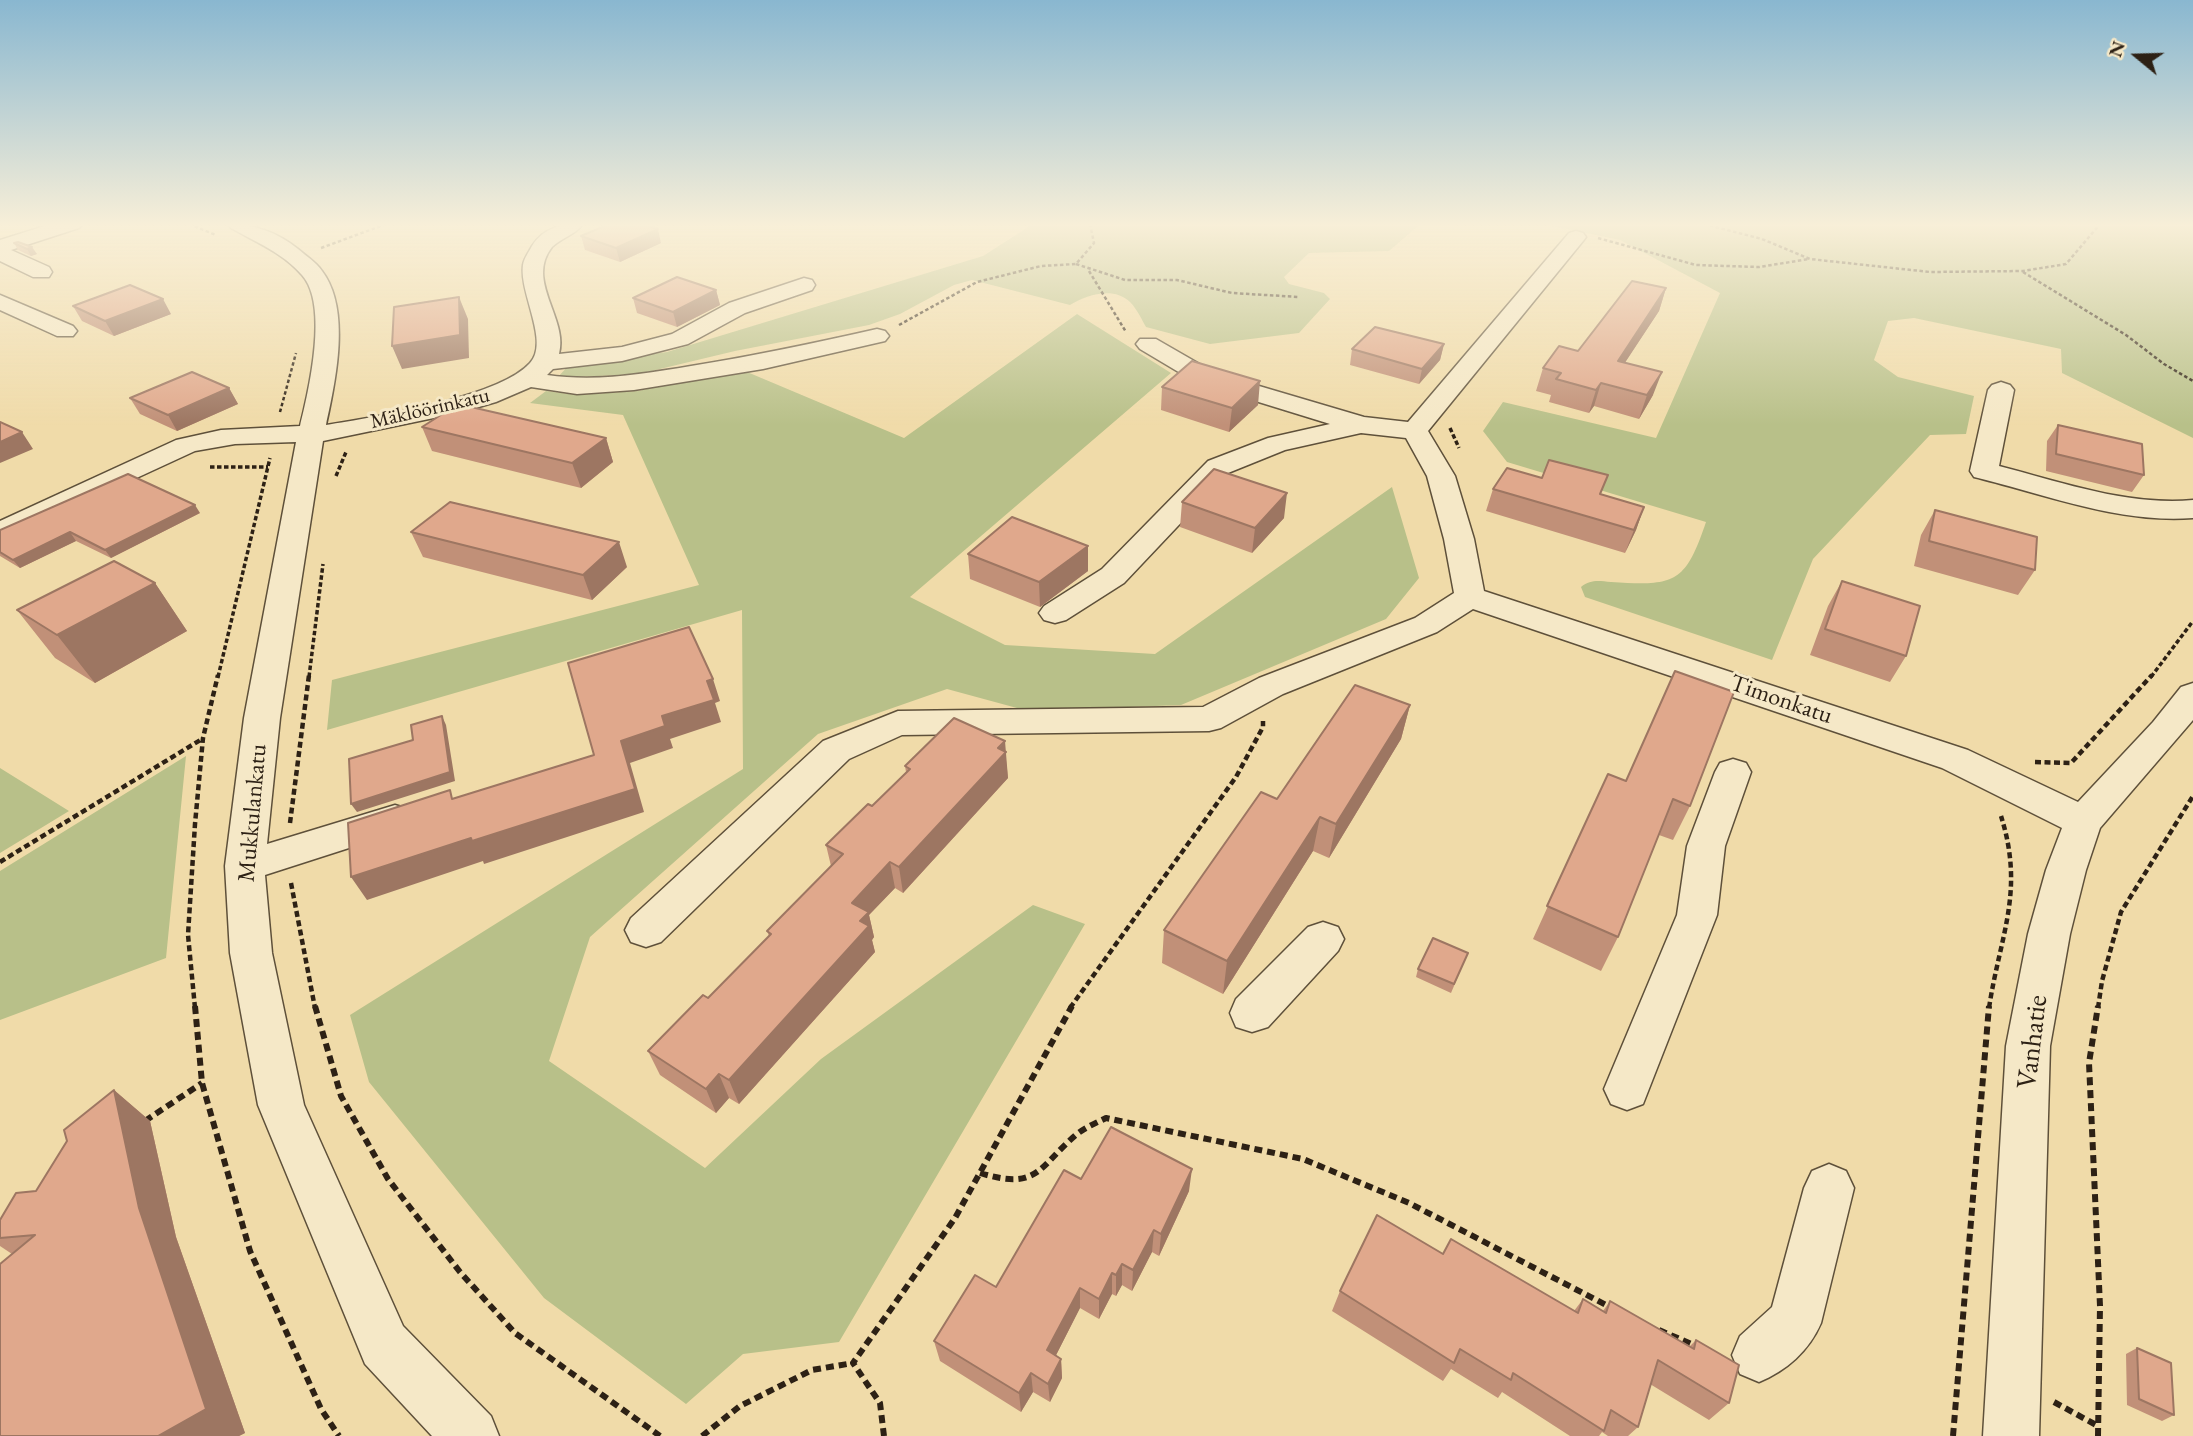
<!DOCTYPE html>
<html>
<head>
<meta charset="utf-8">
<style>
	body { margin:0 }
	#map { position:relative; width:2193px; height:1436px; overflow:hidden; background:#f0dba9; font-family:"EB Garamond",serif }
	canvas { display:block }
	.north { position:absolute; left:2102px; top:21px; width:70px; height:70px; -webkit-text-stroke:5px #f5e8c7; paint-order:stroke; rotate:289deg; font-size:19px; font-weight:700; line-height:28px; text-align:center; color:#2d2115 }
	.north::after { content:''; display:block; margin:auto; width:24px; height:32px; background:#2d2115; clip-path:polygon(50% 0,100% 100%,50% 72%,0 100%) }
</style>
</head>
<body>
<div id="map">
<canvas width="2193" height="1436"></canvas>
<div class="north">N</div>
</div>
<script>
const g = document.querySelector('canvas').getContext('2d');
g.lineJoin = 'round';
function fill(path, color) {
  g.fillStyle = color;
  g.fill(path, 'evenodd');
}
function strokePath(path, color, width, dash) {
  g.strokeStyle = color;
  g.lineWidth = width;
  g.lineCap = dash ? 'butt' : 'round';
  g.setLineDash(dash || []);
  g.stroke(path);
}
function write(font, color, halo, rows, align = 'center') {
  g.font = font + ' "EB Garamond",serif';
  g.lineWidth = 6;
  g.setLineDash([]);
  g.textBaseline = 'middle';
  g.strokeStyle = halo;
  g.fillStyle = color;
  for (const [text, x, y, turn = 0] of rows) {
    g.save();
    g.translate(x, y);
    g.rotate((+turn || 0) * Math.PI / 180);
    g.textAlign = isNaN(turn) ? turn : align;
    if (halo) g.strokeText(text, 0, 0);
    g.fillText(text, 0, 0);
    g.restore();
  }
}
const green = new Path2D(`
	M1033 224H1500L1418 226 1389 251 1309 253 1284 277 1289 284 1324 293 1330 299 1299 333 1210 344 1146 327C1142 320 1137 309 1130 302 1113 286 1087 295 1070 305L972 280 954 285 900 314 869 325 735 351 639 374 557 378 569 365 667 352 983 256Z
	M1542 224H2193V438L2062 373 2061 349 1914 318 1888 321 1874 360 1898 377 1974 396 1966 434 1930 435 1813 559 1772 660 1585 597 1581 587C1591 579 1599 581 1611 582 1675 586 1685 584 1706 522L1507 462 1483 431 1503 402 1656 438 1720 293 1620 240Z
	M1077 314 1171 373 910 597 1005 645 1155 654 1392 487 1419 578 1386 619 1181 705 1028 711 947 689 818 734 590 937 549 1061 705 1168 821 1059 1033 905 1085 924 839 1342 743 1354 686 1404 544 1298 369 1082 350 1015 743 769 742 610 327 730 332 680 699 585 623 415 530 403 546 391 576 395 638 391 740 369 904 438Z
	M186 756 166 958 0 1020V871Z
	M0 768 69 811 0 853Z`);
const pathFar3 = new Path2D(`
	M189 224 216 235
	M1704 224 1762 239 1810 259 1930 272 2023 271 2066 264 2100 224
	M1598 238 1696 265 1759 267 1809 259
	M321 248 386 224
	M1076 264 1125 280H1177L1232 293 1299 297
	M1089 271 1126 332
	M2023 272 2126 335 2164 364 2193 381
	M899 325 977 282 1041 266 1076 264 1094 243 1090 224
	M280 412 296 353`);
const pathFar2 = new Path2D(`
	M1450 428 1459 448
	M210 467H268
	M336 476 346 452
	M218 677 270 458
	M309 677 323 564
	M2151 677 2193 621`);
const pathFar1 = new Path2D(`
	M2035 762 2071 763 2152 675
	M290 823 309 675
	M0 862 202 739
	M291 883 315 1008
	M195 1008 188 935 195 824 203 738 218 675
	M1070 1008 1236 777 1263 727V721
	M1989 1008C2000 935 2025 892 2001 816
	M2098 1008 2102 981 2121 912 2193 796`);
const path = new Path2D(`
	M195 1006 202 1083 250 1251 321 1409 339 1436
	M315 1006 341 1096 388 1179 460 1272 515 1333 660 1436
	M145 1121 202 1083
	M980 1173C1039 1191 1038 1167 1077 1134 1086 1127 1096 1123 1106 1118L1303 1159 1409 1203 1610 1307
	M1659 1330 1696 1346
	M2054 1402 2098 1426
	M702 1436 740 1406 812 1370 853 1363
	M884 1436 880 1403 853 1363 955 1218 1072 1006
	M1953 1436 1989 1006
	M2098 1436 2100 1306 2089 1063 2098 1006`);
const minor = new Path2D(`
	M51 224H82L79 228 11 250 49 267 52 272 49 277H33L0 261V240Z
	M228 224C254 224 277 232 298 249 306 256 316 262 322 271 351 309 336 380 326 425 375 417 498 398 530 363 550 342 519 293 523 265 524 258 529 252 532 246 544 227 562 224 583 224 575 235 561 238 552 247 525 281 569 319 559 354L622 347 672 334 729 303 804 278 812 280 815 285 812 290 745 313 688 344 622 361 553 369 547 375C596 382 643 374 691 366 754 356 815 343 877 329L885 331 889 336 885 341 763 369 634 390 577 394 531 387 496 402 458 413 323 441 280 718 267 844 395 805 408 809 414 819 408 829 265 875 272 953 304 1105 403 1326 491 1416 499 1436H432L365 1364 258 1105 230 953 225 866 244 718 296 442 235 444 195 451 0 541V521L176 440 221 430 300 426C309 390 329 305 302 275 283 253 256 242 231 228Z
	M1576 231 1583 233 1586 237 1583 241 1428 431 1455 476 1474 539 1484 591 1968 750 2078 802 2153 722 2181 687 2193 683V720L2100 828 2086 870 2070 934 2050 1046 2039 1436H1983L2006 1046 2028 934 2046 870 2062 828 1942 768 1473 609 1437 632 1283 694 1221 728 1209 731 902 735 849 759 661 942 646 947 631 942 625 930 631 918 823 741 898 711 1203 707 1259 678 1415 618 1454 593 1444 539 1427 476 1406 438 1361 433 1285 450 1228 473 1124 583 1066 620 1055 623 1044 620 1039 613 1044 606 1102 569 1208 461 1268 438 1330 424 1197 383 1140 349 1136 344 1140 339H1156L1215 373 1364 417 1408 422 1569 233Z
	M0 295 73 326 77 331 73 336H57L0 310Z
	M2001 382 2010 385 2014 390 1999 466C2061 482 2128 506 2193 500V518C2120 524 2044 494 1974 477L1970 471 1988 390 1992 385Z
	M1733 759 1746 763 1751 772 1725 846 1717 915 1643 1104 1627 1110 1611 1104 1604 1089 1677 915 1687 846 1715 772 1720 763Z
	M1323 922 1338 927 1344 939 1338 951 1268 1027 1252 1032 1236 1027 1230 1013 1236 999 1308 927Z
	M1829 1164 1846 1171 1854 1188 1821 1323C1809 1351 1786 1371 1759 1382L1740 1374 1732 1355 1740 1336 1772 1307 1804 1188 1812 1171Z`);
const wall = new Path2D(`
	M581 236 661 243 620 262 585 250Z
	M18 242 37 254 31 256 18 250 14 243Z
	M1666 288 1659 311 1625 362 1653 395 1639 419 1594 406 1589 413 1549 402 1551 395 1536 391 1543 368 1578 351Z
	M716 290 720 305 677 327 637 313 633 298Z
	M73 306 171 314 114 336 82 321Z
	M1444 344 1440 360 1419 384 1350 365 1352 349Z
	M1162 387 1258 405 1229 432 1161 410Z
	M229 388 238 404 177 431 140 414 130 398Z
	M2058 425 2144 475 2132 492 2046 471 2047 441Z
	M422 427 606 438 613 462 581 488 432 451Z
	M1493 489 1601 495 1644 507 1636 530 1625 553 1486 511Z
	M1182 502 1284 518 1252 553 1180 527Z
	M1935 510 2035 570 2018 595 1914 566 1921 535Z
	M200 513 111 558 76 541 20 568 0 556V530Z
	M411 532 627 567 592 600 423 557Z
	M1088 546V571L1040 607 970 579 968 554Z
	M1842 581 1906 656 1890 682 1810 655 1828 606Z
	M155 583 187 631 95 683 55 658 17 610Z
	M1410 705 1401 739 1329 858 1313 851 1223 994 1162 963 1164 930 1277 799Z
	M1005 751 1008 778 903 893 895 888 869 915 874 937 872 940 875 952 739 1104 729 1098 716 1113 660 1075 648 1051 708 998 769 936 767 931 831 866 826 845 872 806 906 772 905 766Z
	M1608 774 1690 806 1673 840 1659 835 1618 937 1601 971 1533 939Z
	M1468 953 1451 993 1416 977 1418 969Z
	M114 1090 150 1121 176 1237 245 1433 239 1436H0L12 1254 0 1246V1220L36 1191Z
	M1081 1179 1189 1191 1159 1256 1152 1252 1132 1291 1122 1285 1116 1296 1112 1294 1099 1319 1080 1308 1056 1355 1061 1359 1062 1378 1050 1402 1033 1392 1021 1412 940 1361 934 1341 996 1287Z
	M1443 1254 1574 1311 1583 1299 1603 1311 1610 1301 1690 1346 1696 1340 1729 1403 1709 1420 1650 1384 1638 1427 1628 1436H1608L1602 1432 1599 1436H1570L1502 1392 1498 1398 1451 1369 1443 1381 1332 1311 1340 1291Z
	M2137 1348 2174 1415 2162 1421 2127 1405 2126 1354Z`);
const shadedWall = new Path2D(`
	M658 229 661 243 620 262 616 248Z
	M32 247 37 254 31 256 27 249Z
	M1666 288 1659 311 1611 384 1618 361Z
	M716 290 720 305 677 327 673 312Z
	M459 297 468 319 469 358 402 369 392 346Z
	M163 299 171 314 114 336 105 321Z
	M1444 344 1440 360 1419 384 1422 369Z
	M1662 372 1653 395 1639 419 1647 395Z
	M1260 381 1258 405 1229 432 1232 408Z
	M1601 383 1594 406 1589 413 1596 390Z
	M229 388 238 404 177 431 168 415Z
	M22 432 33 449 0 463V442Z
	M606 438 613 462 581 488 572 463Z
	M1287 493 1284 518 1252 553 1255 528Z
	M195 505 200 513 111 558 105 550Z
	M1644 507 1636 530 1625 553 1634 530Z
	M70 532 76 541 20 568 13 560Z
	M619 542 627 567 592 600 583 575Z
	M1088 546V571L1040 607 1039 582Z
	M155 583 187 631 95 683 57 635Z
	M713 679 720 701 715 703 721 722 670 739 673 748 630 763 644 812 484 864 483 861 367 900 351 877 621 741 662 716 707 681Z
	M1410 705 1401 739 1329 858 1336 824Z
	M442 716 446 725 455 781 357 812 351 804Z
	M1005 741 1008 778 903 893 899 867Z
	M1320 817 1313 851 1223 994 1227 961Z
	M890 862 895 888 869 915 874 937 872 940 875 952 739 1104 729 1080 852 903Z
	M719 1074 729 1098 716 1113 706 1089Z
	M114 1090 150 1121 176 1237 245 1433 239 1436H158L139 1208Z
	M1192 1169 1189 1191 1159 1256 1161 1234Z
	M1154 1230 1152 1252 1132 1291 1133 1270Z
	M1122 1264V1285L1116 1296V1275Z
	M1112 1273V1294L1099 1319V1299Z
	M1080 1288V1308L1049 1369 1047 1350Z
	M1061 1359 1062 1378 1050 1402 1048 1384Z
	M1031 1373 1033 1392 1021 1412 1019 1393Z`);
const building = new Path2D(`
	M609 224H641L658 229 616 248 581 236Z
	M18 242 32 247 27 249 14 243Z
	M677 277 716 290 673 312 633 298Z
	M1632 281 1666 288 1618 361 1662 372 1647 395 1601 383 1596 390 1556 379 1561 373 1543 368 1559 346 1578 351Z
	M130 285 163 299 105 321 73 306Z
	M459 297 460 335 392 346 394 307Z
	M1375 327 1444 344 1422 369 1352 349Z
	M1192 361 1260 381 1232 408 1162 387Z
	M192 372 229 388 168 415 130 398Z
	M458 404 606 438 572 463 422 427Z
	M0 422 22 432 0 442Z
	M2058 425 2142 444 2144 475 2056 454Z
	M1549 460 1608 475 1600 494 1644 507 1634 530 1493 489 1507 468 1542 478Z
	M1214 469 1287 493 1255 528 1182 502Z
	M128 474 195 505 105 550 70 532 13 560 0 552V530Z
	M450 502 619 542 583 575 411 532Z
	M1935 510 2037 537 2035 570 1929 541Z
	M1012 517 1088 546 1039 582 968 554Z
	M114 561 155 583 57 635 17 610Z
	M1842 581 1920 606 1906 656 1825 629Z
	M689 627 713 679 707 681 714 700 662 716 665 726 621 741 635 789 472 841 471 838 351 877 348 823 450 790 452 799 594 755 568 663Z
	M1675 671 1734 692 1690 806 1673 799 1618 937 1547 906 1608 774 1626 781Z
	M1355 685 1410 705 1336 824 1320 817 1227 961 1164 930 1261 792 1277 799Z
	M442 716 450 772 351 804 349 759 413 740 411 725Z
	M954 718 1005 741 998 748 1006 752 899 867 890 862 852 903 869 912 860 921 869 926 729 1080 719 1074 706 1089 648 1051 703 995 708 998 771 934 767 931 843 854 826 845 868 804 872 806 910 769 905 766Z
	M1433 938 1468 953 1454 984 1418 969Z
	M114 1090 139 1208 206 1409 158 1436H0V1264L35 1235 0 1238V1220L16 1193 36 1191 67 1141 64 1130Z
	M1111 1127 1192 1169 1161 1234 1154 1230 1133 1270 1122 1264 1116 1275 1112 1273 1099 1299 1080 1288 1047 1350 1061 1359 1048 1384 1031 1373 1019 1393 934 1341 975 1275 996 1287 1064 1170 1081 1179Z
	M1377 1215 1443 1254 1451 1239 1578 1313 1583 1299 1606 1313 1610 1301 1694 1349 1696 1340 1739 1365 1729 1403 1658 1360 1638 1427 1611 1410 1604 1431 1513 1373 1511 1380 1460 1349 1454 1363 1340 1291Z
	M2137 1348 2171 1363 2174 1415 2139 1399Z`);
const farStreetnames = [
	["Mäklöörinkatu",430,409,-13]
];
const streetNames = [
	["Timonkatu",1781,700,19],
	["Mukkulankatu",253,813,-85]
];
const nearStreetnames = [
	["Vanhatie",2033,1042,-83]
];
fill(green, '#b8c089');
strokePath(minor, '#5e503a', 3);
strokePath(pathFar3, '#2d2115', 2.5, [3.5, 2.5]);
strokePath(pathFar2, '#2d2115', 3.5, [4.5, 2.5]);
strokePath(pathFar1, '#2d2115', 4.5, [6, 3.5]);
strokePath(path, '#2d2115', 6, [8, 5]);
fill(minor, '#f5e8c7');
fill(wall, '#c19078');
fill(shadedWall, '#9d7662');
fill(building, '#e0a88c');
strokePath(building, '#9d7662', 2);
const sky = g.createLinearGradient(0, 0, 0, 425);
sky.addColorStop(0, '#89b7d0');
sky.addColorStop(0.53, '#f8efd8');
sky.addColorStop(1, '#f8efd800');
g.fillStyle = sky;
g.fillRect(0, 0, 2193, 425);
write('21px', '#2d2115', '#f5e8c7', farStreetnames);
write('24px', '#2d2115', '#f5e8c7', streetNames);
write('28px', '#2d2115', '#f5e8c7', nearStreetnames);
</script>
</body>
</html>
